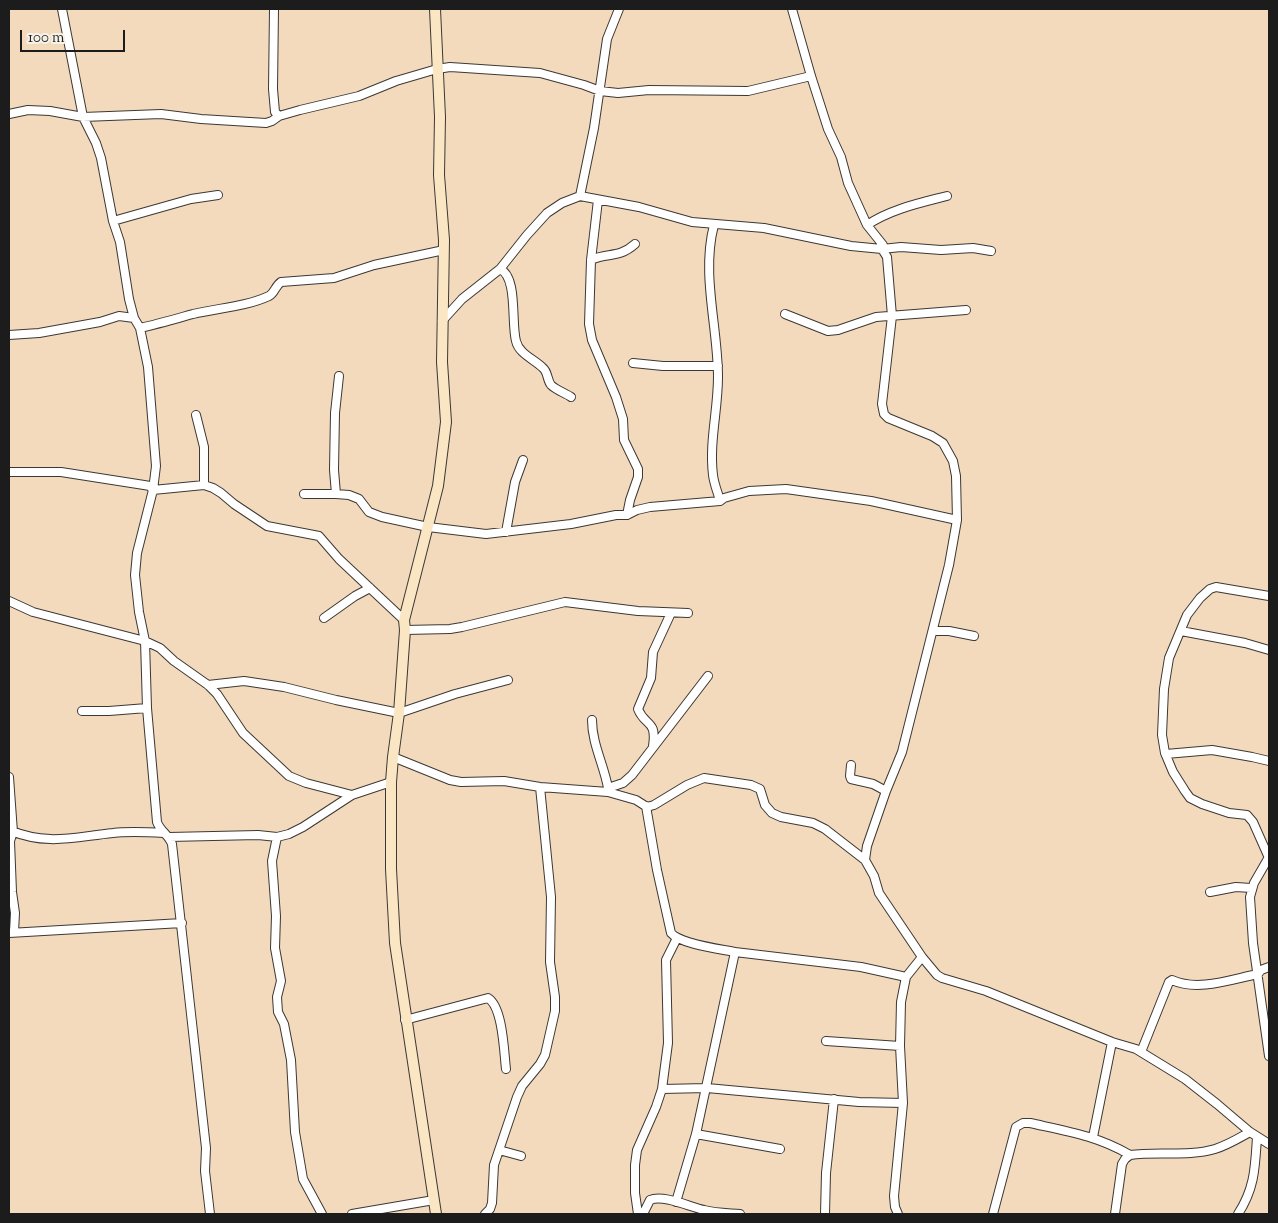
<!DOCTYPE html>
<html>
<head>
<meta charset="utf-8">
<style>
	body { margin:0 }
	#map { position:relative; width:1278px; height:1223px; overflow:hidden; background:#f3dabd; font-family:"Sorts Mill Goudy",serif }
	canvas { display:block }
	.frame { position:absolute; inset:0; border:10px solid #1c1c1c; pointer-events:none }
	.scale { position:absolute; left:20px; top:30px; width:105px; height:22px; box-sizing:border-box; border:2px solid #1c1c1c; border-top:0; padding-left:6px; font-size:15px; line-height:18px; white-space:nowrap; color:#1c1c1c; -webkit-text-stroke:4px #f7f3e8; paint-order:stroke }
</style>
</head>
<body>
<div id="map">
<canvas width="1278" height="1223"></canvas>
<div class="frame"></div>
<div class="scale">100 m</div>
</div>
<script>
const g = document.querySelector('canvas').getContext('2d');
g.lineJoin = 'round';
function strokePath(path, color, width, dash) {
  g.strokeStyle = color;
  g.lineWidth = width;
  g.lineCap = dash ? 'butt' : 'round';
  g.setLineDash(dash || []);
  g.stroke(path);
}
const street = new Path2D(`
	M62 9 83 117 96 143 101 158 113 221 120 242 129 299 134 318 140 328 148 367 156 466 153 490 137 553 135 575 139 612 145 641 147 708 157 822C160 831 169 835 172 844L206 1148 205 1171 210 1214
	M274 9 273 89 275 112 279 116
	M792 9 811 76 828 129 841 157 848 183 867 225 883 245 882 249 887 257 892 316 882 404 884 414 888 418 932 436 943 443 953 461 956 476 957 520 949 565 902 752 886 791 867 846 865 860 874 876 879 893 922 957
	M9 114 28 110 50 111 83 117 161 114 201 119 266 123 272 121 279 116 300 110 359 96 396 81 437 69 450 67 540 73 584 85 600 91 618 93 649 90 748 91 811 76
	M580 196 594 128 607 39 619 9
	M598 200 591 260 589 324 592 340 616 397 623 419 624 440 638 469V477L630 500 627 515
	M113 221 191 199 218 195
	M714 225C701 274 718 327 718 377 718 410 709 442 713 475 714 484 718 493 720 501
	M867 225C891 209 920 203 947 196
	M591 260C608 252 618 259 635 244
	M500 269C518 277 511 323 516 341 519 354 534 359 543 368 548 372 547 380 551 385 556 390 565 393 571 397
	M785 314 828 331 838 330 876 317 966 310
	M442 321 462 299 500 269 527 235 547 213 562 203 580 196 639 207 692 222 764 228 851 246 882 249 901 247 941 250 973 248 991 251
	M140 328C158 324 175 319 193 314 218 308 245 307 269 296 275 293 275 286 281 282L334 278 374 265 444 250
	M9 335 39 333 100 322 119 316 134 318
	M633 363 663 366H718
	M196 415 204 447V485
	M9 472H61L144 485 150 486 153 490 204 485 213 488 221 493 234 504 267 526 319 536 339 559 404 620
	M304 494H336L349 495 359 499 369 512 382 517 428 527 486 534 571 524 616 515H627L637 510 650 507 720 501 724 498 749 491 786 489 871 501 957 520
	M336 494 334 470 335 413 339 376
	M506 532 515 482 523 460
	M9 601 33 612 145 641 160 648 174 661 208 685 217 694 243 733 289 776 306 783 352 795 391 782
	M324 618 355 596 370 588
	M405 630 450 629 462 627 565 602 638 611 688 613
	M933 631H949L974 636
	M1181 631 1245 643 1269 650
	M208 685 244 681 284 687 336 700 399 713 455 694 508 680
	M82 711H109L147 708
	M592 720C592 744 604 765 608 788
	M653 746C657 719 645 727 638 709L651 678 653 652 671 613
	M1166 754 1212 750 1252 757 1269 761
	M393 757 450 780 461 782 504 781 540 787 608 792 636 800 647 807 654 805 687 785 704 778 751 785 760 789 765 805 772 813 781 817 813 823 825 829 865 860
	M851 765 850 776 851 779 873 784 886 791
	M9 777 13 832 10 841 12 892 15 913 14 932
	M608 792V788L623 783 632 775 708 676
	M646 806 657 870 671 933C680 944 720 949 735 952
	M9 830C48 846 73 837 113 833 129 831 147 832 164 833
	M169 837 258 835 277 837 289 834 303 827 352 795
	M277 837 272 861 276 916 275 948 281 981 277 997 278 1012 284 1024 291 1060 295 1132 303 1179 322 1214
	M1269 857 1254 883 1250 897 1253 943 1269 1056
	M1269 858 1253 822 1247 815 1229 813 1202 804 1190 798 1185 791 1173 772 1165 753 1162 735 1164 689 1169 658 1187 615 1200 598 1210 589 1216 587 1269 596
	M1210 892 1236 887 1251 888
	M9 933 182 923
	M405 1020 488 998C503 1007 504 1053 506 1069
	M826 1041 900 1046
	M1141 1052 1169 982 1172 980C1198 992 1232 979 1258 974L1261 970 1269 967
	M662 1089 707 1088 859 1102 903 1103
	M696 1134 780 1149
	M1093 1137 1112 1042
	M499 1150 521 1156
	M676 1202 696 1134 735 952 861 967 906 977
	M352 1214 434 1200
	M485 1214 490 1209 492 1203 494 1165 517 1097 522 1086 540 1064 545 1055 555 1011V997L550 962 551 897 540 787
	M638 1214 635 1193V1165L637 1150 656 1107 662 1089 668 1043 666 960 677 938
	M643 1214 650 1200C663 1194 690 1207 704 1210 716 1213 728 1213 740 1214
	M825 1214 826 1173 834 1099
	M898 1214 895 1207 894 1196 903 1103 900 1046 901 1002 906 977 922 957 937 975 942 978 986 991 1112 1042 1136 1049 1185 1079 1217 1104 1250 1132 1269 1144
	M993 1214 1016 1127 1023 1123H1030C1066 1131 1098 1136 1130 1155
	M1115 1214 1122 1164 1125 1159 1130 1155C1158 1151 1188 1157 1215 1149 1228 1145 1239 1138 1250 1132
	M1238 1214C1255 1188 1255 1167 1257 1137`);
const secondary = new Path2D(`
	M435 9 440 117 439 175 444 240 442 362 446 422 438 486 404 620 405 630 399 713 393 757 391 782V869L395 943 436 1214`);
strokePath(street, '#3c3834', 10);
strokePath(secondary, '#3c3834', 12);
strokePath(street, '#fff', 8);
strokePath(secondary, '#fbe6c4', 10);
</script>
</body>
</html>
